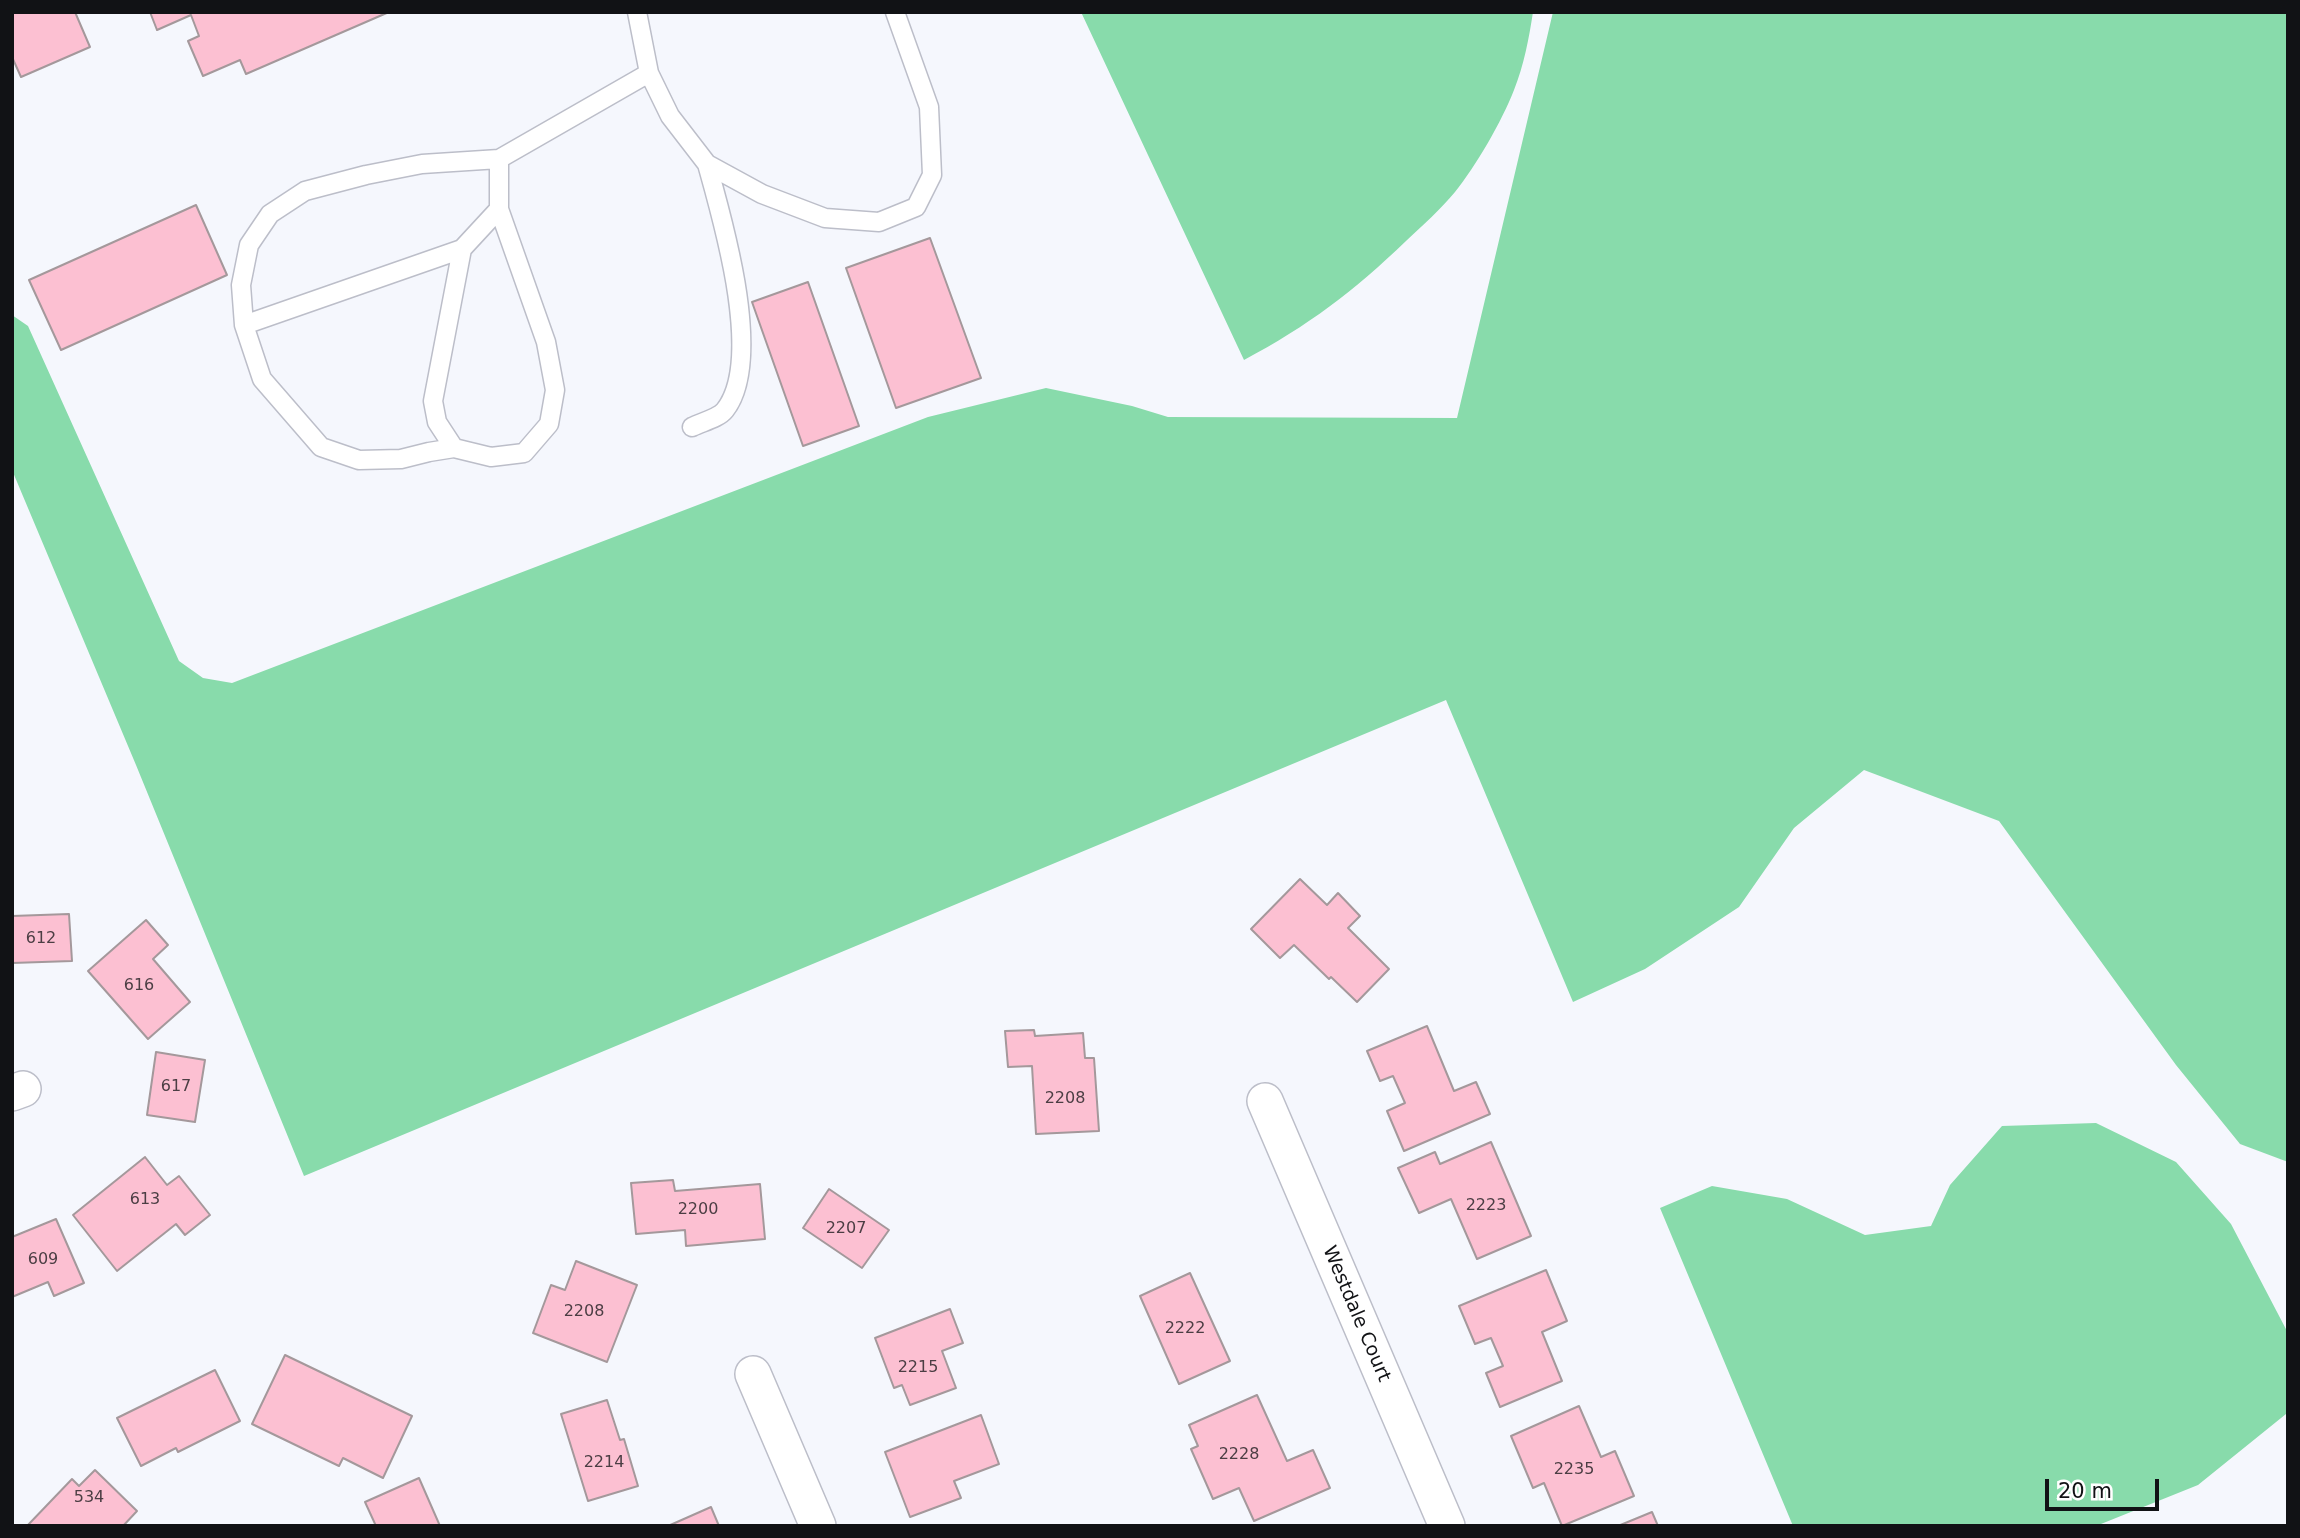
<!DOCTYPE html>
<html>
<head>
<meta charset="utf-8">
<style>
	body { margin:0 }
	#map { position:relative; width:2300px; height:1538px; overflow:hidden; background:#f5f7fd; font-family:"DejaVu Sans",sans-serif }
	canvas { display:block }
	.frame { position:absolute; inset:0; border:14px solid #111215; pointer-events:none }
	.scale { position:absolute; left:2045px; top:1479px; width:114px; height:32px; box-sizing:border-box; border:4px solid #111215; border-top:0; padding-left:9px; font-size:21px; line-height:24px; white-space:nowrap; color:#111215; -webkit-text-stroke:5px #fff; paint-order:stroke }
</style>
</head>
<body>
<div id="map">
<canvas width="2300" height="1538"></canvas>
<div class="frame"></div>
<div class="scale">20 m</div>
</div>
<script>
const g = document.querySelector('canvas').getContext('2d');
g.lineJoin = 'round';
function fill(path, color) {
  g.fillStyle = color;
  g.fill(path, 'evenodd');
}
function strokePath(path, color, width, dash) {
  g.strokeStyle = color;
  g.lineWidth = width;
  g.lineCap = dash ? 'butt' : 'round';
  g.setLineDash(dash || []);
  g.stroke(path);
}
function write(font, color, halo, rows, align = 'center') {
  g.font = font + ' "DejaVu Sans",sans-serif';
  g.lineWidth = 5;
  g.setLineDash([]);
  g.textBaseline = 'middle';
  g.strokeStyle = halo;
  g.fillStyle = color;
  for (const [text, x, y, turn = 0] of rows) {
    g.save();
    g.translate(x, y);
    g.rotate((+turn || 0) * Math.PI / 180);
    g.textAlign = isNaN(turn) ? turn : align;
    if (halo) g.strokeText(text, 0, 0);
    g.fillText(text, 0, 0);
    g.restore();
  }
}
const green = new Path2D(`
	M1081 12H1533C1529 38 1524 65 1514 90 1502 121 1476 166 1455 192 1441 209 1423 225 1406 241 1354 291 1308 326 1244 360Z
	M1553 12H2288V1162L2240 1144 2176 1065 1999 821 1864 770 1794 828 1739 907 1645 969 1573 1002 1446 700 304 1176 136 765 12 470V315L28 326 179 661 203 678 232 683 928 417 1046 388 1132 406 1168 417 1457 418Z
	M2096 1123 2176 1162 2231 1224 2288 1333 2286 1414 2198 1485 2096 1526H1793L1660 1208 1712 1186 1787 1199 1865 1235 1931 1226 1950 1185 2002 1126Z`);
const building = new Path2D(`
	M12 12H75L90 47 21 77 12 57Z
	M150 12H389L246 74 240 60 203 76 188 41 199 36 191 15 157 30Z
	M196 205 227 275 61 350 29 280Z
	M930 238 981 378 896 408 846 268Z
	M808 282 859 426 803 446 752 302Z
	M1300 879 1327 905 1338 893 1360 916 1348 928 1389 969 1357 1002 1331 977 1329 979 1294 945 1280 958 1251 929Z
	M69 914 72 961 12 963V916Z
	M146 920 168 945 153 959 190 1002 148 1039 88 971Z
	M1427 1026 1454 1091 1476 1082 1490 1114 1404 1151 1387 1111 1405 1103 1393 1076 1380 1081 1367 1051Z
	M1034 1030 1035 1036 1083 1033 1085 1058H1094L1099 1131 1036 1134 1032 1066 1008 1067 1005 1031Z
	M156 1052 205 1060 195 1122 147 1115Z
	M1491 1142 1531 1236 1477 1259 1451 1199 1419 1213 1398 1168 1435 1152 1440 1164Z
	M145 1157 167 1185 179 1176 210 1215 185 1235 176 1224 117 1271 73 1215Z
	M673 1180 675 1191 760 1184 765 1239 686 1246 685 1230 636 1234 631 1183Z
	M829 1189 889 1230 862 1268 803 1228Z
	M56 1219 84 1283 54 1296 48 1282 12 1297V1237Z
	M576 1261 637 1285 607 1362 533 1333 551 1285 565 1290Z
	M1546 1270 1567 1321 1542 1332 1562 1381 1500 1407 1486 1373 1503 1366 1491 1338 1475 1344 1459 1306Z
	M1190 1273 1230 1361 1179 1384 1140 1296Z
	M950 1309 963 1343 942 1351 956 1388 910 1405 902 1385 894 1388 875 1338Z
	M285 1355 412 1416 383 1478 343 1458 339 1466 252 1424Z
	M215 1370 240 1421 178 1452 176 1448 141 1466 117 1418Z
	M1257 1395 1287 1461 1313 1450 1330 1488 1254 1521 1239 1488 1213 1499 1191 1449 1198 1446 1189 1425Z
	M607 1400 620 1440 624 1439 638 1486 588 1501 561 1414Z
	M1579 1406 1601 1457 1615 1451 1634 1496 1562 1526 1544 1483 1533 1488 1511 1436Z
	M981 1415 999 1464 954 1481 961 1498 910 1517 885 1452Z
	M95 1470 137 1511 123 1526H27L72 1479 79 1486Z
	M419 1478 440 1526H376L365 1502Z
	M711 1507 719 1526H668Z
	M1652 1512 1658 1526H1618Z`);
const service = new Path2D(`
	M637 12 649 73 670 116 707 164 762 194 825 218 879 222 916 207 932 175 929 107 895 12
	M499 159V209L546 342 555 390 549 424 524 453 491 457 454 448 429 452 401 459 359 460 321 447 262 379 244 325 241 285 249 245 270 214 305 191 366 175 422 164 499 159 649 73
	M244 325 462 249
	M692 427C702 422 719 418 725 410 764 360 723 221 707 164
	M454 448 437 422 433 401 462 249 499 209`);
const minor = new Path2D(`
	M12 1093 23 1089
	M1265 1101 1447 1526
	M753 1374 818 1526`);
const numberNames = [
	["612",41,939],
	["616",139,986],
	["617",176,1087],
	["2208",1065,1099],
	["613",145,1200],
	["2223",1486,1206],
	["2200",698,1210],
	["2207",846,1229],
	["609",43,1260],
	["2208",584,1312],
	["2222",1185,1329],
	["2215",918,1368],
	["2228",1239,1455],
	["2214",604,1463],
	["2235",1574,1470],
	["534",89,1498]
];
const streetNames = [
	["Westdale Court",1356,1314,67]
];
fill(green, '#88dbab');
fill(building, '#fcc0d2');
strokePath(building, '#a4989b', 2);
strokePath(service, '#bcbec9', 21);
strokePath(minor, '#bcbec9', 38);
strokePath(service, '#fff', 18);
strokePath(minor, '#fff', 35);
write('16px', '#4c3e44', null, numberNames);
write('19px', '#111215', '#fff', streetNames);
</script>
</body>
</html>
